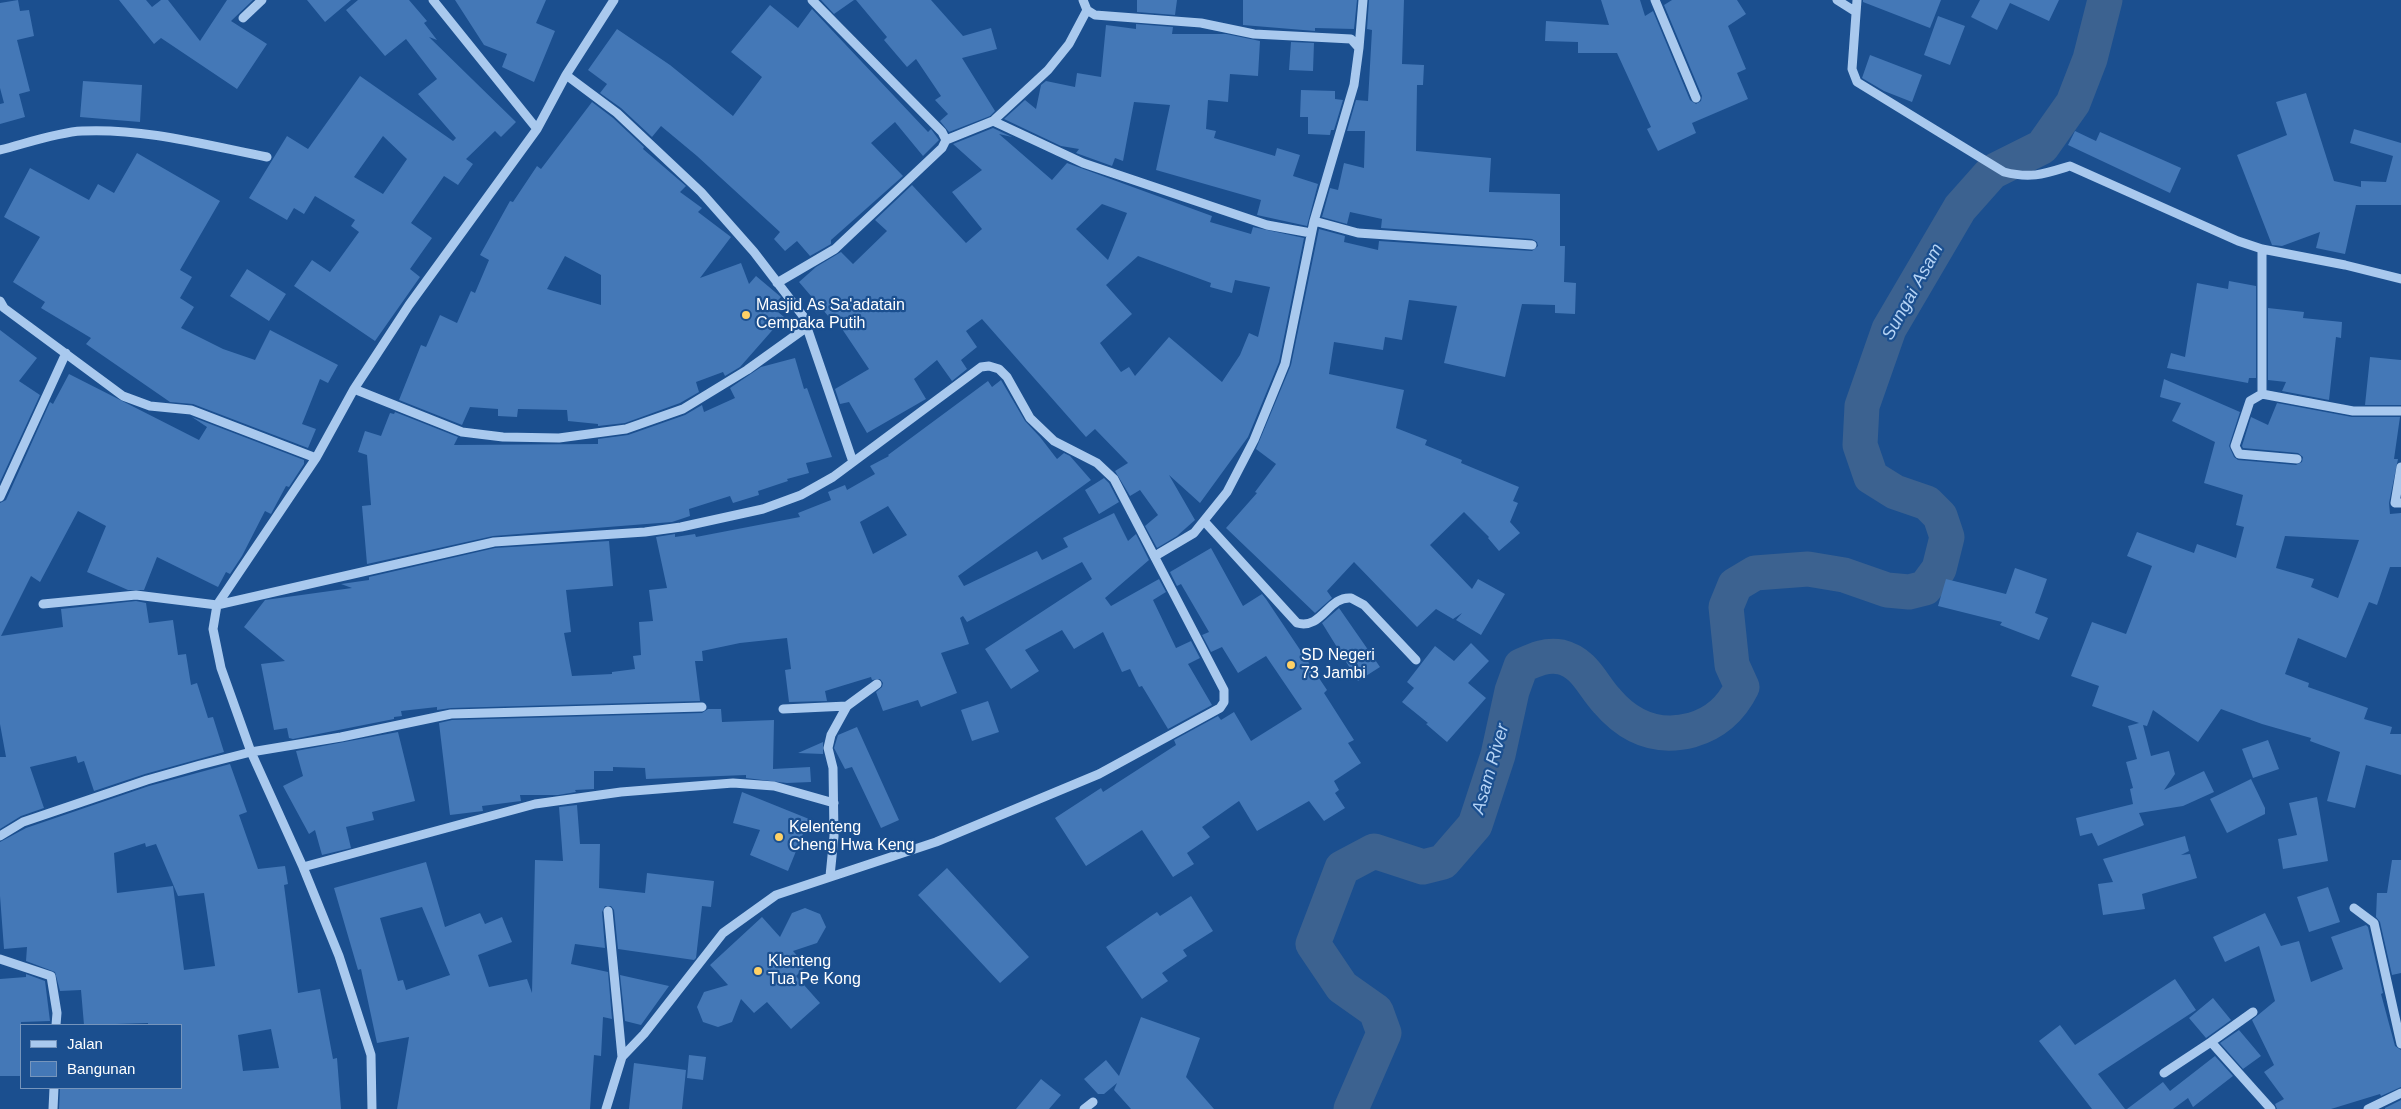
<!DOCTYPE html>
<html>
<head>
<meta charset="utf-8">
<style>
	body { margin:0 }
	#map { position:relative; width:2401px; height:1109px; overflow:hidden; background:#1b4f8f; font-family:Helvetica,sans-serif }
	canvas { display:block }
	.legend { position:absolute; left:20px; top:1024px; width:162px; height:65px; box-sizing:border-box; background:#1b4f8f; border:1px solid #7695bc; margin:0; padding:6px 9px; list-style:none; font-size:15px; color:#fff }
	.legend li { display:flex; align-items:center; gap:10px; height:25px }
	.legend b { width:25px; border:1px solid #7695bc }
</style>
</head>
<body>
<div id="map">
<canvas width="2401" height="1109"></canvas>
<ul class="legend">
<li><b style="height:6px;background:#a9c9ee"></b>Jalan</li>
<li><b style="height:14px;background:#4478b7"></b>Bangunan</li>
</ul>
</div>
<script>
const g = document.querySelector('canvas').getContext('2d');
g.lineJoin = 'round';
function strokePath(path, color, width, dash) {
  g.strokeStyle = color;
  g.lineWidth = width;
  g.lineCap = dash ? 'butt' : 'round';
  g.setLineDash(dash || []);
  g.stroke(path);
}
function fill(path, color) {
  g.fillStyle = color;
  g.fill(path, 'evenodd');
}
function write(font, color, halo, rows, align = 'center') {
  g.font = font + ' Helvetica,sans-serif';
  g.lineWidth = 4.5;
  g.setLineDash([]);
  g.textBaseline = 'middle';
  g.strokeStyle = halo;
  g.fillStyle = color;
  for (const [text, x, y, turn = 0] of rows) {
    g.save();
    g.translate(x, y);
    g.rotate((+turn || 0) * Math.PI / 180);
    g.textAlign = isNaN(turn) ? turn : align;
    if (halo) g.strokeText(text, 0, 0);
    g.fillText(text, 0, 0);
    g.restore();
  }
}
const river = new Path2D(`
	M1351 1109 1384 1033 1376 1011 1342 987 1313 944 1342 868 1374 851 1423 867 1443 862 1475 825 1498 755 1512 691 1521 666C1534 660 1546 654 1561 657 1585 663 1592 685 1607 701 1630 728 1658 739 1692 730 1716 723 1731 709 1742 687L1732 665 1726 607 1735 585 1755 573 1808 569 1844 575 1887 590 1909 592 1925 588 1939 569 1947 537 1940 516 1927 503 1895 492 1871 477 1860 445 1862 406 1889 329 1960 208 1992 172 2042 147 2073 103 2090 59 2105 0`);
const building = new Path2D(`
	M18 0 20 11 29 10 34 36 17 40 30 91 19 94 25 117 0 124V104L4 103 0 88V3Z
	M119 0H146L152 7 161 0H168L200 41 227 0H253L231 21 267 44 237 89 161 38 154 44Z
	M307 0H351L325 22Z
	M358 0H409L427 21 424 23 437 40 429 37 516 122 501 137 495 131 466 159 473 164 458 185 444 176 411 223 432 238 410 269 420 277 375 341 294 286 312 260 330 272 359 232 351 226 355 220 315 196 304 214 294 208 287 220 249 198 287 136 308 149 360 76 453 141 456 138 418 94 437 79 406 39 385 56 346 10ZM383 136 407 159 383 194 354 177Z
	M455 0H546L536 23 555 31 534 82 502 67 507 54 484 45Z
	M821 0H854L834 14Z
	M856 0H931L963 36 991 28 997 49 962 58 995 111 990 116 949 132 940 121 948 114 935 100 941 96 916 59 907 67 884 40 887 37Z
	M1137 0H1177L1175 15 1137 12Z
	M1243 0H1357L1354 29 1315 28V31L1243 25Z
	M1369 0H1404L1402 64 1424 65 1423 85H1417L1416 151 1491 158 1489 192 1560 194V246H1565L1564 282 1576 283 1575 314 1555 313V305L1522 304 1505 377 1444 363 1457 306 1409 300 1402 340 1385 337 1383 350 1334 342 1329 374 1404 390 1396 428 1427 440 1425 445 1462 460 1461 463 1519 487 1513 501 1518 503 1510 522 1520 533 1499 551 1488 538 1489 537 1464 512 1430 545 1472 589 1478 579 1505 594 1481 635 1456 620 1462 613 1453 619 1436 609 1417 627 1354 562 1327 591 1332 598 1315 613 1226 528 1257 493 1255 492 1276 464 1256 449 1291 365 1319 229 1345 236 1344 242 1378 250 1379 241 1532 251 1538 246 1537 242 1532 239 1381 228 1382 219 1350 212 1347 224 1322 217 1330 188 1338 190 1344 163 1364 168 1365 131H1347L1356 100 1368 101 1372 30 1367 29Z
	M1601 0H1640L1645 16 1653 11 1690 100 1696 104 1701 101 1702 96 1664 5 1672 0H1737L1746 14 1728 26 1746 69 1737 73 1748 99 1692 123 1696 133 1658 151 1647 129 1651 127 1617 53H1578V42L1545 41 1546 21 1609 25Z
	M1863 0H1941L1930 28 1863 2Z
	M1980 0H2059L2049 21 2010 3 1997 30 1971 17Z
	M770 5 798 28 812 9 928 132 931 129 939 140 923 156 895 122 871 143 903 176 831 240V244L810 256 797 241 785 251 774 239 780 232 697 156 661 126 652 137 621 108 600 93 607 84 588 70 617 29 670 65 733 116 762 77 731 52Z
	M1938 16 1965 26 1950 65 1924 55Z
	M1136 24 1173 27 1172 34H1226L1260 41 1258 76 1230 74 1228 102 1208 100 1206 129 1216 131 1214 138 1275 156 1277 148 1300 155 1293 176 1318 184 1307 226 1257 215 1261 200 1156 170 1170 105 1134 102 1123 161 1115 158 1112 166 1076 153 1079 149 1061 146 1004 119 1025 100 1036 109 1041 85 1046 81 1075 87 1077 73 1101 77 1106 25 1136 29Z
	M1291 42 1314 43 1313 71 1289 70Z
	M1870 55 1922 75 1912 102 1884 91 1862 78Z
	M83 81 142 85 140 122 80 117Z
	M1301 90 1335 91V99L1343 100 1334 130H1331L1330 135 1308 134V117H1300Z
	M2306 93 2334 181 2361 187V181L2386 182 2393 156 2350 143 2354 129 2401 143V205H2356L2345 254 2316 248 2320 232 2282 246 2272 245 2237 155 2287 135 2276 102Z
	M592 102 613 118 644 147 643 149 686 186 680 192 702 208 698 212 731 237 700 278 741 263 749 284 756 276 781 297 772 307 784 317 740 367 725 376 723 372 696 382 699 392 680 403 625 423 598 426V424L568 421 567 410 518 409 517 417 498 416V409L470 407 462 425 399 400 421 345 426 347 440 315 457 323 471 291 475 293 489 260 480 255 510 201 513 202 537 166 541 169ZM565 256 601 275V305L547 289Z
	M993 128 1012 137 999 134 1052 180 1067 163 1212 216 1210 222 1251 234 1253 227 1304 238 1279 362 1248 437 1200 503 1169 475 1195 520 1177 536 1157 548 1145 526 1158 515 1140 490 1130 496 1115 471 1128 463 1095 429 1086 437 982 319 966 331 977 347 961 360 967 369 952 381 937 360 914 379 926 399 867 433 849 402 840 404 835 389 869 369 832 314 829 317 799 282 816 267 841 252 853 264 887 231 875 220 912 185 966 243 982 229 952 192 982 170 953 144ZM1102 204 1127 213 1108 260 1076 229ZM1138 256 1211 283 1210 287 1232 293 1235 280 1270 287 1258 337 1249 333 1240 355 1222 382 1169 337 1135 376 1129 367 1121 372 1100 343 1132 314 1106 285Z
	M2075 131 2096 141 2100 132 2181 168 2170 193 2068 145Z
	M137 153 220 201 180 270 192 277 180 298 194 307 181 328 223 349 255 360 270 330 338 365 328 383 320 379 302 424 316 429 308 448 193 404 170 402 86 344 91 338 41 308 45 302 13 282 40 237 4 217 30 168 89 200 98 184 114 193Z
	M247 269 286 294 269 321 230 296Z
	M2229 281 2256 286V378H2249L2248 383 2167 368 2171 353 2185 357 2197 283 2228 289Z
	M2268 308 2304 312 2303 318 2342 322 2341 338 2336 337 2329 400 2282 391 2286 382 2268 380Z
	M0 330 37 358 19 381 40 395 0 482Z
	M2370 357 2401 360V405H2365Z
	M795 358 804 389 807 388 832 457 806 463 809 473 787 479 788 481 758 491 759 495 733 503 730 496 689 509 690 516 672 522 493 536 367 564 362 506 371 505 367 455 358 452 365 431 381 436 390 413 394 414 395 412 458 437 454 445 598 444V439L628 435 685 415 702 405 704 412 735 398 730 388 761 367Z
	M69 374 199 440 207 427 192 417 304 460V464L289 487 286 486 271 514 265 511 242 556 230 574 226 572 218 587 157 557 144 590H128L87 572 106 526 78 511 40 582 31 576 1 636 63 627 61 609 136 601 146 603 149 623 173 620 178 655 186 654 191 685 197 683 208 718 213 717 224 752 145 774 94 791 84 761 78 763 76 756 30 767 44 808 21 816 0 829V757H6L0 724V503L6 500 50 402 53 404Z
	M2164 379 2240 412 2229 446 2234 457 2238 460 2296 465 2302 462 2303 457 2298 453 2243 448 2242 446 2251 417 2268 425 2277 403 2352 417H2400L2394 459H2398L2389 503 2390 514 2401 513V567H2390L2377 605 2369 602 2346 658 2298 638 2285 674 2309 683 2308 687 2368 708 2364 719 2392 727 2390 734H2401V775L2366 765 2355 808 2327 801 2340 752 2310 741 2311 738 2262 724 2221 709 2198 742 2153 710 2147 726 2143 725 2151 756 2169 751 2175 774 2164 790 2204 771 2214 792 2183 806 2139 813 2144 825 2098 846 2092 833 2080 836 2076 818 2133 804 2130 789 2133 788 2126 762 2137 759 2128 726 2139 723 2092 706 2099 686 2071 676 2092 622 2126 634 2152 566 2127 556 2137 532 2194 553 2197 544 2236 558 2244 527 2236 525 2243 495 2204 483 2215 442 2172 421 2181 403 2160 397ZM2285 536 2359 540 2338 598 2311 587 2314 579 2276 568Z
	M1001 380 1025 421 1040 437 1057 459 1064 453 1070 456 1091 480 958 576 964 586 1037 551 1042 560 1068 547 1063 538 1114 513 1128 541 1136 534 1149 560 1105 598 1111 606 1159 579 1166 592 1153 600 1176 648 1191 641 1200 658 1188 664 1212 705 1168 729 1142 686 1139 687 1130 669 1122 672 1103 632 1074 649 1062 630 1025 650 1039 671 1011 689 985 649 1092 579 1082 562 967 622 963 616 960 618 969 644 941 653 957 693 921 707 918 700 883 711 876 692 882 687 883 683 880 679 872 680 871 677 825 691 827 701 789 702 785 670 791 669 787 638 740 643 702 651 703 661H695L700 701 451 708 437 710V707L401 711 402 716 394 717V719L293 739 289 738 287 728 274 730 261 664 285 661 244 627 265 600 352 588 341 584 369 580V577L495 548 609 541 613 586 566 590 571 632 564 633 572 676 612 674V672L635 669 633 656 641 655 639 622 653 621 649 590 667 588 656 537 675 534V537L695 534 696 537 800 517 798 513 831 500 828 492 845 485 847 490 875 474 870 466 889 456 888 455 988 381 992 387ZM888 506 907 535 873 554 860 522Z
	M1104 478 1109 483 1119 502 1099 514 1085 490Z
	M1211 548 1243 606 1262 594 1266 599 1327 690 1324 693 1354 740 1348 743 1361 763 1334 781 1339 790 1335 793 1345 808 1324 821 1309 801 1257 831 1239 801 1202 827 1210 837 1187 853 1194 864 1173 877 1142 830 1086 866 1055 818 1101 788 1103 792 1176 745 1174 740 1218 716 1221 720 1234 712 1251 741 1302 709 1266 656 1238 673 1222 647 1211 652 1202 635 1209 632 1181 584 1177 586 1170 572Z
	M2015 568 2047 579 2035 613 2048 618 2039 640 2000 625 2002 622 1938 606 1946 579 2006 594Z
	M1339 608 1380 667 1358 681 1322 623Z
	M1471 643 1489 661 1468 683 1486 698 1447 742 1426 724 1428 723 1402 702 1414 688 1407 682 1435 646 1454 661Z
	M988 701 999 732 972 741 961 710Z
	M708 709H721L722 722 774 720 773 769 810 767 811 782 787 783 746 778V775L646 779 645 768 613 767V771H594V789L575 790 576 792 558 795H520L521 801 482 806 483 811 450 815 439 723 452 720 702 713Z
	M857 727 899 820 881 828 852 767 845 769 834 748 838 735Z
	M398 732 415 801 372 812 374 820 346 827 351 848 322 855 315 830 309 834 283 786 303 776 296 751Z
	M2268 740 2279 769 2253 778 2242 749Z
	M823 742V754L798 753Z
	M230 764 247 812 239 815 258 869 285 866 288 884 284 885 298 993 320 989 333 1059 337 1058 341 1109H59L60 1088H181V1025H148V1023L84 1025 81 990 60 991 55 972 26 961 27 947 4 949 0 896V842L26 828 149 786ZM145 843 146 847 156 844 178 896 204 893 215 966 184 970 173 886 117 893 114 853ZM271 1029 279 1068 243 1071 238 1035Z
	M2251 779 2265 808V814L2227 833 2210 799Z
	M742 792 809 819 788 871 750 855 760 830 733 823Z
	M2317 797 2328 861 2283 869 2278 839 2297 835 2289 803Z
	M577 805 580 844H600L599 888 645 893 647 873 714 881 711 907 702 906 696 958 694 960 618 949 614 910 611 906H605L602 912 605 948 575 944 571 964 608 972 612 1019 603 1017 601 1056 594 1055 590 1109H397L409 1037 377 1043 361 969 358 970 334 888 426 862 445 927 480 913 485 924 502 917 512 942 478 955 489 987 527 979 532 993 535 860 563 861 559 807ZM422 907 450 975 406 990 403 980 398 981 380 918Z
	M2185 836 2189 851 2181 855 2190 854 2197 878 2142 894 2145 909 2103 915 2098 884 2113 882 2103 859Z
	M2392 860H2401V973L2392 975 2380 922 2376 917 2377 893H2387Z
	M947 868 1029 957 1000 983 918 895Z
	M2328 887 2340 922 2309 932 2297 897Z
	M1191 896 1213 931 1183 950 1187 956 1162 973 1168 981 1142 999 1106 947 1157 912 1160 916Z
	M805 908 820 914 826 927 817 943 793 951 806 966 796 976 820 1003 791 1029 767 1002 754 1013 741 999 732 1022 718 1027 703 1022 697 1007 704 992 728 985 710 965 762 917 780 937 792 913Z
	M2265 913 2281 946 2299 941 2311 982 2343 969 2331 937 2366 925 2368 927 2383 993 2381 994 2395 1046 2401 1050V1087L2381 1096 2380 1094 2331 1109H2277L2275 1104 2284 1099 2264 1072 2274 1065 2252 1020 2275 1001 2259 946 2225 962 2213 937Z
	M26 974 45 981 50 1021 21 1022V1076H0V979L26 977Z
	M620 975 669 986 641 1025 625 1021Z
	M2175 979 2196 1010 2098 1074 2125 1109H2092L2039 1041 2060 1025 2075 1045Z
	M2213 998 2231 1020 2206 1038 2189 1018Z
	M1141 1017 1200 1038 1186 1077 1214 1109H1131L1114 1090 1117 1083 1104 1094H1098L1084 1079 1106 1060 1119 1076Z
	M2239 1030 2261 1056 2243 1069 2220 1043Z
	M689 1055 706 1057 703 1080 687 1078Z
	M2215 1056 2233 1076 2193 1107 2188 1098 2173 1109H2127L2163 1082 2170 1091Z
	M634 1063 686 1070 682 1109H629Z
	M1041 1079 1061 1095 1049 1109H1016Z
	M2401 1100V1109H2385V1108Z`);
const minor = new Path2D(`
	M433 0 537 129
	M1083 0 1087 10 1095 15 1201 23 1254 34 1351 39 1359 48 1354 85 1314 221 1285 364 1254 440 1227 492 1194 533 1155 556
	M1655 0 1696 98
	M1837 0 1856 12
	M1857 0 1852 69 1857 82 2004 172C2031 179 2044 174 2070 166L2238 241 2262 249 2345 265 2401 279
	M243 18 262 0
	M1359 48 1363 0
	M566 75 617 113 701 192 754 252 803 316 853 462
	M993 121 1048 70 1069 44 1087 10
	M946 140 993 121 1083 163 1267 225 1311 233
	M0 150C24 144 58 132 82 131 144 128 206 145 267 157
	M1314 221 1358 233 1532 245
	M2262 249V394
	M777 283 835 249 942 148 946 140 942 132 812 0
	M0 301 4 308 123 396 150 406 191 410 316 458
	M354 389 462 432 503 437 559 438 626 429 683 409 747 370 807 327
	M2297 459 2239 454 2235 446 2250 401 2262 394 2353 411H2401
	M2401 467 2395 503H2401
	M0 497 66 353
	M1204 521 1297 623C1322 630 1328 596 1351 598L1364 605 1416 660
	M43 604 136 595 217 605 494 542 645 532 681 527 763 509 801 495 833 477 981 367 989 366 999 369 1007 377 1030 418 1054 441 1097 463 1114 479 1224 690V702L1220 708 1099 774 936 842 776 895 723 933 644 1034 622 1057 606 1109
	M783 709 847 706
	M0 836 23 822 147 780 200 765 251 752 341 737 451 714 702 707
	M303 867 535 804 621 792 733 783 774 786 834 803
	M830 876 834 836 833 768 828 748 831 735 847 706 877 684
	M2354 908 2374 923 2401 1044
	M608 911 622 1057
	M0 959 51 976 57 1013 56 1025
	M2211 1042 2253 1012
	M2164 1073 2211 1042 2271 1109
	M53 1109 54 1088
	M372 1109 371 1055 339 956 303 867 251 752 221 668 213 629 217 605 316 458 354 389 409 305 537 129 566 75 614 0
	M1084 1109 1093 1102
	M2368 1109 2401 1093`);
const markers = [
	[746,315,5,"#ffd166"],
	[1291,665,5,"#ffd166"],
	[779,837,5,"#ffd166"],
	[758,971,5,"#ffd166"]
];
const poiNames = [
	["Masjid As Sa'adatain",756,306],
	["Cempaka Putih",756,324],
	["SD Negeri",1301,656],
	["73 Jambi",1301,674],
	["Kelenteng",789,828],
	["Cheng Hwa Keng",789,846],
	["Klenteng",768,962],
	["Tua Pe Kong",768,980]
];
const waterNames = [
	["Sungai Asam",1913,292,-61],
	["Asam River",1491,769,-74]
];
strokePath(river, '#3c6290', 35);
fill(building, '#4478b7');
strokePath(minor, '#a9c9ee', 9);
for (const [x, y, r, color] of markers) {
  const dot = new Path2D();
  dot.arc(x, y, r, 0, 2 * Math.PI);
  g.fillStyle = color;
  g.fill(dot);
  strokePath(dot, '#1b4f8f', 2);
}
write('16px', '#fff', '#1b4f8f', poiNames, 'left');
write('italic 18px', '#b5d3f5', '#1b4f8f', waterNames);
</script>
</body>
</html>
